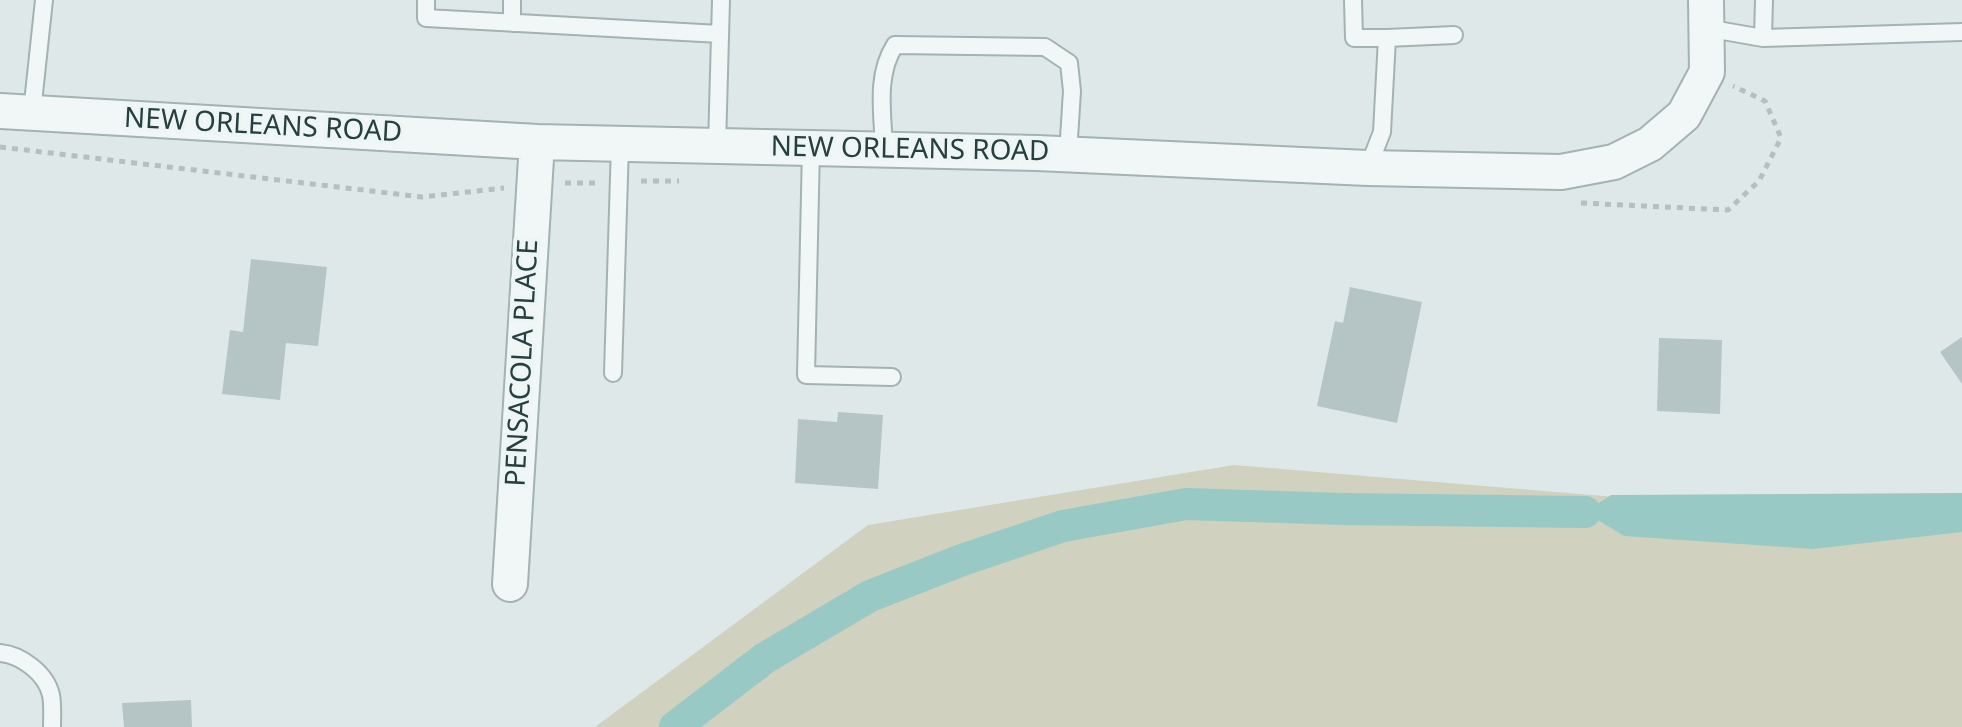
<!DOCTYPE html>
<html>
<head>
<meta charset="utf-8">
<style>
	body { margin:0 }
	canvas { display:block; background:#dee8e8 }
</style>
</head>
<body>
<canvas width="1962" height="727"></canvas>
<script>
const g = document.querySelector('canvas').getContext('2d');
g.lineJoin = 'round';
function fill(path, color) {
  g.fillStyle = color;
  g.fill(path, 'evenodd');
}
function strokePath(path, color, width, dash) {
  g.strokeStyle = color;
  g.lineWidth = width;
  g.lineCap = dash ? 'butt' : 'round';
  g.setLineDash(dash || []);
  g.stroke(path);
}
function write(font, color, halo, rows, align = 'center') {
  g.font = font + ' "Noto Sans",sans-serif';
  g.lineWidth = 8;
  g.setLineDash([]);
  g.textBaseline = 'middle';
  g.strokeStyle = halo;
  g.fillStyle = color;
  for (const [text, x, y, turn = 0] of rows) {
    g.save();
    g.translate(x, y);
    g.rotate((+turn || 0) * Math.PI / 180);
    g.textAlign = isNaN(turn) ? turn : align;
    if (halo) g.strokeText(text, 0, 0);
    g.fillText(text, 0, 0);
    g.restore();
  }
}
const green = new Path2D(`
	M1234 465 1962 526V727H595L868 525Z`);
const water = new Path2D(`
	M1962 493V532L1813 549 1624 536 1585 512 1611 495Z`);
const canal = new Path2D(`
	M675 727 765 658 870 596 962 560 1063 526 1186 504 1343 509 1585 512`);
const building = new Path2D(`
	M251 259 327 267 318 346 286 343 280 400 222 394 230 330 243 332Z
	M1350 287 1422 302 1397 423 1317 406 1335 321 1343 323Z
	M1962 337V384L1940 352Z
	M1659 338 1722 340 1720 414 1657 411Z
	M838 412 883 415 878 489 795 483 798 419 837 422Z
	M191 700 192 727H124L122 703Z`);
const path = new Path2D(`
	M0 147 422 197 504 188
	M641 181H679
	M565 183H595
	M1581 203 1728 210 1759 181 1781 138 1765 101 1733 86`);
const lane = new Path2D(`
	M426 0V18L720 34
	M1353 0 1354 38H1387L1382 132 1368 168
	M512 23V0
	M1706 28 1763 38 1962 32
	M1387 38 1454 35
	M1763 38 1764 0
	M32 112 44 0
	M717 146 721 0
	M811 148 806 375 892 377
	M884 150C883 114 875 76 895 45L1045 47 1069 63 1072 91 1068 154
	M613 373 620 144
	M0 653C21 655 46 673 51 695 53 705 52 717 52 727`);
const street = new Path2D(`
	M0 111 537 142 1037 153 1368 168 1561 172 1614 162 1650 144 1684 115 1707 72 1706 0
	M510 584 537 142`);
const streetNames = [
	["NEW ORLEANS ROAD",263,126,3],
	["NEW ORLEANS ROAD",910,150,1],
	["PENSACOLA PLACE",523,363,-87]
];
fill(green, '#d0d2bf');
fill(water, '#98c9c4');
strokePath(canal, '#98c9c4', 32);
fill(building, '#b5c5c5');
strokePath(lane, '#a3b2b2', 20);
strokePath(street, '#a3b2b2', 38);
strokePath(path, '#b4bfbf', 5, [6, 6]);
strokePath(lane, '#f1f6f6', 16);
strokePath(street, '#f1f6f6', 34);
write('28px', '#273f3f', '#eef6f5', streetNames);
</script>
</body>
</html>
